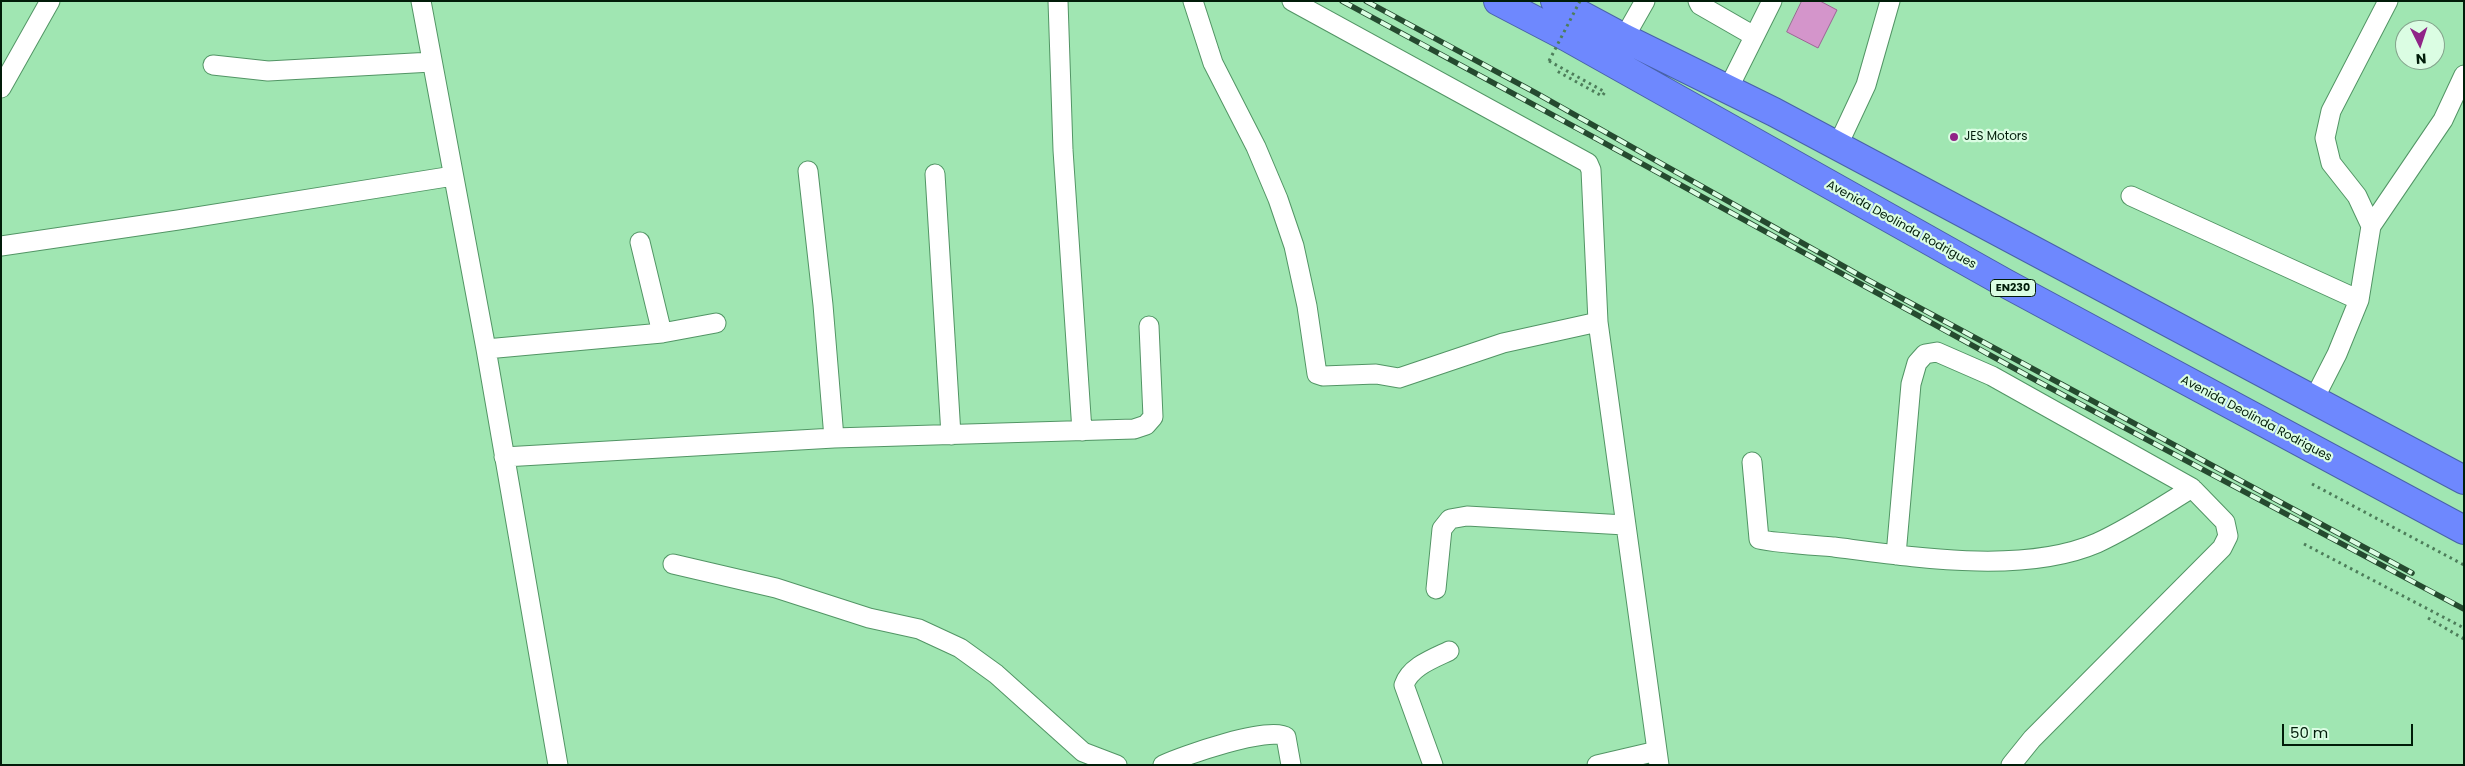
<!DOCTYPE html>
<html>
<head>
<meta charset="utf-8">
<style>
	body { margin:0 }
	#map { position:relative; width:2465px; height:766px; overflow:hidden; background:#a0e6b2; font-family:Poppins,sans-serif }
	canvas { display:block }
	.frame { position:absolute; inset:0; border:2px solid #011c09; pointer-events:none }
	.north { position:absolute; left:2395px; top:20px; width:50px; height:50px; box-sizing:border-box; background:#dbfde3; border:1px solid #84a38c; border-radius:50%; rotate:176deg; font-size:14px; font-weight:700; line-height:20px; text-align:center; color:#011c09 }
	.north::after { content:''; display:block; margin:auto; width:18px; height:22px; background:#902487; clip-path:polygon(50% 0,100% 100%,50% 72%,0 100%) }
	.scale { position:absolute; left:2282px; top:724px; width:131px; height:22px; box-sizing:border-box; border:2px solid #011c09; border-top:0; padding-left:6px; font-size:15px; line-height:18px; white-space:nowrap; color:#011c09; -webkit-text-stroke:4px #dbfde3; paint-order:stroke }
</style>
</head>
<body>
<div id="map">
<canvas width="2465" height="766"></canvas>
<div class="frame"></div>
<div class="north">N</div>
<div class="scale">50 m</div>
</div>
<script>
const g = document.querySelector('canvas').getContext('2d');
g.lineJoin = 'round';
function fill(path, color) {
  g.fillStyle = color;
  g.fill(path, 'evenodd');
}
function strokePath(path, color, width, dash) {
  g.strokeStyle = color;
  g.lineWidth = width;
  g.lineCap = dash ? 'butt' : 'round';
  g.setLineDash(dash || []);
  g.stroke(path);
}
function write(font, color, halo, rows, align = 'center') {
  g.font = font + ' Poppins,sans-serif';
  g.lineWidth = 4.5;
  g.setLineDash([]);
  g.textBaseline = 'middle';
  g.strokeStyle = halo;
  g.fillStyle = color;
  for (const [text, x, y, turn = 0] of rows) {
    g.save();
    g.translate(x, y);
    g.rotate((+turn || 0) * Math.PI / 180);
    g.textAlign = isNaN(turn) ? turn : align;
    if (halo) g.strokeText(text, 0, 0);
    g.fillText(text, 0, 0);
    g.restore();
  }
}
const building = new Path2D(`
	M1802 1H1820L1837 10 1818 48 1787 32Z`);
const path = new Path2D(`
	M1549 61 1605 92 1602 96 1555 70
	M2312 484 2464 565
	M2304 544 2464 628
	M2428 618 2464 639`);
const minor = new Path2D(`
	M421 1 486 349 558 765
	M1058 1 1063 150 1082 431
	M1193 1 1213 63 1256 147 1278 199 1294 246 1307 306 1317 374 1323 376 1376 374 1399 378 1503 343 1598 322
	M1292 1 1588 163 1591 170 1598 322 1659 765
	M1698 1 1700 5 1754 36
	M1624 38 1645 1
	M213 65 268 71 432 62
	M1 88 50 1
	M1728 89 1772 1
	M1837 147 1866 85 1890 1
	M808 171 823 305 834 438
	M935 174 951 435
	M2131 196 2359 300
	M2371 226 2357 196 2331 163 2325 138 2331 111 2388 1
	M640 242 662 333
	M1 246 178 220 453 176
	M486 349 662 333 716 323
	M2314 399 2337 354 2359 300 2371 226 2443 120 2464 75
	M504 457 834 438 1134 429 1146 425 1153 417 1149 326
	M1752 462 1759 539C1764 542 1823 546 1834 547 1912 557 2023 575 2097 543 2130 528 2161 507 2192 488L2225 522 2228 536 2222 548 2032 739 2011 765
	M1896 555 1911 384 1917 363 1925 354 1937 352 1992 376 2192 488
	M673 564 776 588 869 618 919 629 960 648 996 674 1083 752 1117 765
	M1436 589 1442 529 1450 519 1467 516 1625 525
	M1163 765C1182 756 1271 725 1286 737L1291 765
	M1433 765 1404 685C1410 667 1432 659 1449 651
	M1597 765 1657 751`);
const highway = new Path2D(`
	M1498 1 1567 37 2005 283 2464 530
	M1555 1 1624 38 1774 112 2464 480`);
const rail = new Path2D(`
	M1342 1 1597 139 2039 382 2464 609
	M1366 1 1536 93 1868 280 2412 573`);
const pathBridge = new Path2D(`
	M1549 61 1580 1`);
const markers = [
	[1954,137,5,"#902487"]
];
const shields = [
	[2013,288,45]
];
const shieldNames = [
	["EN230",2013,288]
];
const poiNames = [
	["JES Motors",1964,137]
];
const streetNames = [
	["Avenida Deolinda Rodrigues",1901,225,29],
	["Avenida Deolinda Rodrigues",2256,419,28]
];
fill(building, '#d495cb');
strokePath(building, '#9c6394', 1);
strokePath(minor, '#529565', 21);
strokePath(highway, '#4862a8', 30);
strokePath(path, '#4d7d5a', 3, [2.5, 4]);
strokePath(minor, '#fff', 19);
strokePath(highway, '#6e88fe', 28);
strokePath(rail, '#254a2f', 5.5);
strokePath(rail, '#dbfde3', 4, [11]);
strokePath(pathBridge, '#4d7d5a', 3, [2.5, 4]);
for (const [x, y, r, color] of markers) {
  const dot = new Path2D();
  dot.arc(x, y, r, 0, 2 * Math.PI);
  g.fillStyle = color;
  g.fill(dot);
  strokePath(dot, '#dbfde3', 2);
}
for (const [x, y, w] of shields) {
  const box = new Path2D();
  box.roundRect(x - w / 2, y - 8.5, w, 17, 4);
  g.fillStyle = '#dbfde3';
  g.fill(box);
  strokePath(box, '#011c09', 1);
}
write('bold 11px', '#011c09', null, shieldNames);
write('12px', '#011c09', '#dbfde3', poiNames, 'left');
write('12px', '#011c09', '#dbfde3', streetNames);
</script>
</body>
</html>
